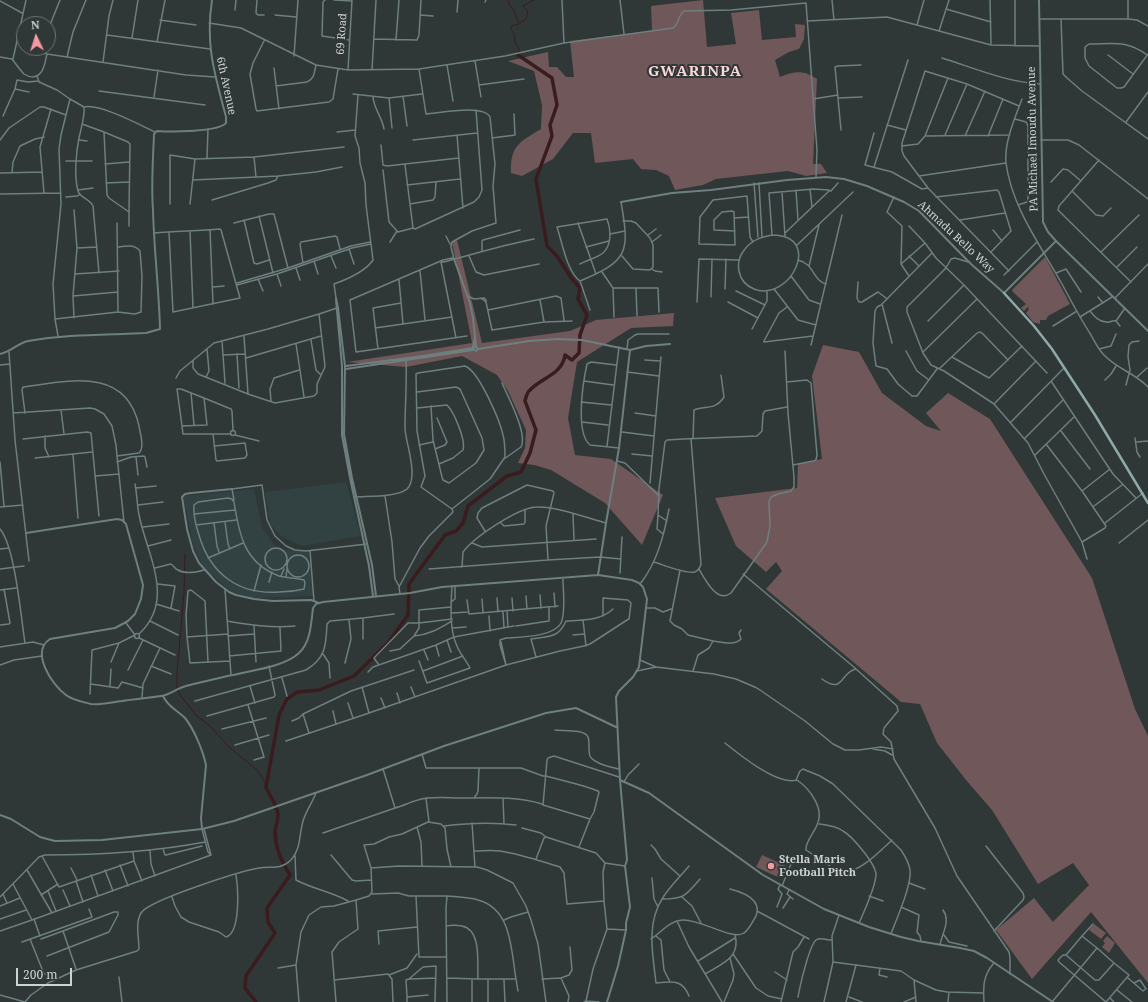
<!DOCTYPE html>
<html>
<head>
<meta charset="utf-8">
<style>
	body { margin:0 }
	#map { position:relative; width:1148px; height:1002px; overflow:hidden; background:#303737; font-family:"Noto Serif",serif }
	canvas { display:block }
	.north { position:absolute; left:16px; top:16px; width:40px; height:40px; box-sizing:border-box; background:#303737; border:1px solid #6f7575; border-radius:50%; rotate:356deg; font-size:11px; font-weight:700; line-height:16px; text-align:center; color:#ced2d2 }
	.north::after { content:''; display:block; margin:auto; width:14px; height:18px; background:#f49aa3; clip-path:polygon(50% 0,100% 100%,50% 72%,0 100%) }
	.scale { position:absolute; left:16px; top:968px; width:56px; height:18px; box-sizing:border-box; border:2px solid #ced2d2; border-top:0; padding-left:5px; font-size:12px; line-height:14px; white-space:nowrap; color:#ced2d2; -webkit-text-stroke:3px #303737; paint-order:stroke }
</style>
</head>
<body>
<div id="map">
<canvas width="1148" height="1002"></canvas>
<div class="north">N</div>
<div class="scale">200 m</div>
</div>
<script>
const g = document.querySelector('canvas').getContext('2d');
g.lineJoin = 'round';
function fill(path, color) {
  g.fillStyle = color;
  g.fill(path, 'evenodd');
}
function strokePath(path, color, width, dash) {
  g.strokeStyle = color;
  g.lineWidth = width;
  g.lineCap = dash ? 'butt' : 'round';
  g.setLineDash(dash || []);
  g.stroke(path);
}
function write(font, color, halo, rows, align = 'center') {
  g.font = font + ' "Noto Serif",serif';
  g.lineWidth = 4;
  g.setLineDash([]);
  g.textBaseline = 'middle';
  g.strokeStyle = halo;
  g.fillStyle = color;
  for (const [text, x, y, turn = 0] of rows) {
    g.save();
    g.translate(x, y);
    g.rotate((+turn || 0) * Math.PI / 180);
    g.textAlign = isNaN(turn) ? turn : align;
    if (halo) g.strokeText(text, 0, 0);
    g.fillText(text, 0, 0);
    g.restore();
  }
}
const built = new Path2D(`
	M346 482 361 536 302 546 282 537 270 524 265 492Z
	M254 489 262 528 278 549 308 551 314 596 253 598 230 591 203 567 193 544 183 496Z`);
const green = new Path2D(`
	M703 0 707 47 736 44 731 13 759 10 762 40 796 37 795 24 805 25 804 39 799 49 789 52 775 60 780 77C795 71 803 70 817 79L813 164H821L827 173 806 176 788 171 716 179 703 185 675 190 669 176 656 170 641 169 633 159 595 163 591 133H573L553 159 522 176 511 173C510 145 520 142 541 129L542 105 534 71 508 61 548 52 549 67H557L566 77H574L570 41 652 31 651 6Z
	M457 240 482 343 570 331 596 320 674 313 673 326 631 328 577 362 568 418 575 455 611 459 663 495 642 545 605 503 551 470 534 465 518 463 525 448 526 430 508 391 497 375 462 356 406 367 347 362 472 343 452 242Z
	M1045 257 1070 304 1048 316 1046 320H1040V324L1033 322 1026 313 1029 309 1028 307 1024 311 1021 308 1026 304 1013 292 1012 290Z
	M823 345 859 352 882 393 926 426 941 431 926 413 948 393 990 419 1092 578 1135 709 1148 736V983L1091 912 1032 979 996 930 1034 898 1053 922 1089 885 1073 863 1038 884 992 810 966 780 937 743 920 704 901 702 766 589 782 571 776 562 766 572 736 546 715 498 797 488 798 464 822 459 812 376Z
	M762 855 786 866 780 878 756 867Z
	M1094 924 1106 933 1101 939 1089 930Z
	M1107 936 1115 943 1109 953 1102 947 1105 943 1103 941Z`);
const stream = new Path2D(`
	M509 0 508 2 514 11 519 24 511 26V30L514 33 515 42 519 49 518 55
	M520 23 526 19 528 12 523 6 534 0
	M185 554 184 593 177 673V687L180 695 196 715 213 729 229 747 257 770 266 784`);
const river = new Path2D(`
	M256 1002 245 988 246 976 275 933 268 922 267 908 290 875C282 863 275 847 275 831 276 825 280 816 277 810 275 802 269 795 266 787L279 715 287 699 297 692 319 690 354 676 388 643 408 615 409 584 445 535 456 531 463 523 468 506 507 476 521 472 530 453 536 430 525 401C526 397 527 392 530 390 542 377 562 375 565 355L572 360 579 353 580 335 587 315 578 299 580 288 572 279 557 256 547 246 536 179 552 136 550 125 557 105 552 78 518 55`);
const minor = new Path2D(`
	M257 0 256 13 258 15H264
	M325 0 323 2 322 36 349 40
	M334 0 352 1
	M620 0 624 34
	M832 0 834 20
	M990 0 991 44
	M1015 0V46
	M0 1 22 13
	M485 2 486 0
	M946 9 991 22
	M235 10 236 0
	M457 12 458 0
	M275 15 296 17
	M420 15 433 16
	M1039 19H1128L1137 20 1148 26
	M1061 19 1063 74 1067 78 1082 91 1148 139
	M1128 19V0
	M160 20 196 25
	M807 21 887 17 991 45 1039 46
	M209 23 241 28 316 65 348 70 419 69 505 56 564 43 562 0
	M917 25 924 0
	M48 30 60 0
	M939 31 949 0
	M107 35 210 49
	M132 38 138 0
	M374 39 417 40 419 35 421 0
	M396 40 399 0
	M264 41 253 63 250 74 256 109 257 111 329 102 333 99 338 69
	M157 42 165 0
	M564 43 673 28C679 24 678 15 684 11L731 10 806 3 817 150 816 177
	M42 48 44 53 47 54 186 75 215 77
	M1108 55 1133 74
	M1147 55C1127 40 1113 44 1089 44L1085 47V58L1089 66 1117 88H1121L1124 87 1148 54
	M294 56 298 0
	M0 57 12 59C16 64 20 70 24 74 27 76 30 77 33 77 44 76 45 62 47 54
	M67 57 73 32 86 0
	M942 58C974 68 1006 82 1040 84
	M13 59 26 0
	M475 61 481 97
	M103 62 109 16 113 0
	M447 65 453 101
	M274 68 279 109
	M419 69 426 114C440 113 483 104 490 117L495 164 493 186 496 223 472 231 452 242 451 247 454 259
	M348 70 352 0
	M372 70 376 0
	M37 76 39 82 57 90 70 99 61 135 59 149 61 204 53 284 55 319 58 336
	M479 85 524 79
	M276 86 307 82C315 78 314 73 316 65
	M15 89 29 92
	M99 91 205 105
	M353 94 389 98 422 94
	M403 96 407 126
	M154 97 158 70
	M373 97C374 109 382 117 384 129
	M389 98 392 128
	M838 98 862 97
	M70 99 84 107C85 117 81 128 79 138 76 152 74 177 78 191 80 198 90 199 93 206L99 273
	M813 99 838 95
	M1022 99C1015 118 1004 142 1006 163 1012 208 1041 246 1062 284 1071 301 1080 318 1091 335 1095 342 1098 349 1104 355 1117 369 1135 373 1148 387
	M84 107C99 103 140 125 155 132
	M3 116 15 89 17 80 28 82 38 81
	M1015 119 1026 122 1028 126V201L1027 202 1018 205
	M1126 122 1148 92
	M82 124 104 132 128 142 130 144 129 212 109 198 107 195 104 132
	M887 125 906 130
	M841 130 835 67 838 66 861 65
	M337 132 355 130
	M874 133 865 165 892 172 922 189 928 188
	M457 135 463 208
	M945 135 967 84
	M925 136 948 78
	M965 136 985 91
	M988 136 1003 99
	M492 138 515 135 514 114
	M0 140 9 128 40 107H44L66 115
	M79 140 87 141
	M413 140 477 133
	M1041 140H1068L1079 145 1148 199
	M381 145 383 165 387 166 459 158
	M902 146 918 144 925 136 1010 135
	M254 157 256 177
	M207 158 208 129
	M1099 160 1059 206 1058 210 1131 282
	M66 161H92
	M105 164 129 162
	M405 165 413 228 415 229 474 202 479 197 482 190 476 110
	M874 167 908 60
	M383 170 389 222 398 232 413 228
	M0 173 42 172
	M12 173 13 162 20 146 35 139 44 137
	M919 176 1006 163
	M193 180 278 176 316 172 342 167
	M1051 182 1063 169 1068 170 1081 181
	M106 183 129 182
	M754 183 758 237
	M759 183 762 237
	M407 185 460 179
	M810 189 812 207
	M78 190 93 188
	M796 190 798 220
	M829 191H831L838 183
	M1072 191 1096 215 1103 216 1111 208
	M782 192 785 236
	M44 193 40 147 51 109
	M0 194 61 193
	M66 197 77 196 79 195
	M894 197 887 212 902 226 901 264 909 276
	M936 197 997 190 999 192 1011 231 991 252
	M212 200 268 183 276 180 278 176
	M170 204V155L195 159 254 157 344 147
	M190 204 195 159
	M410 204 433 200 435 197 436 182
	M129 212V226
	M259 216 273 273
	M734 218 748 217
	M244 220 254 263 257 264 269 260
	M960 220 1005 213
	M234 223 269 214H274L288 268
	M578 223 596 274
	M909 226 925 243
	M210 230 213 304
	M993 230 1002 241
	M190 231 193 308
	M735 231 714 230V220L722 212 732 211 734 212 735 244V245L699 244 700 217 713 200 747 196 750 237 753 242
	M154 233C176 231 198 231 220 229L221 230 240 298 173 312 169 232
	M610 234 625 231
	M648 235 656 229
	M772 235C824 235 790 303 754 289 737 282 734 262 745 249 752 240 761 237 772 235Z
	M772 235 769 193 813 189 829 190 828 192 785 233
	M446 236 450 244
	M390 242 397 231
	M652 242 661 235
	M797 245 853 192
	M118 247C126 246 134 244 140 251L142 276 141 312 135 314 118 312
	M586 247 609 241
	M77 248 97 247
	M349 249 354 264
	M482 251V241L483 240 520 230
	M1101 252 1139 215
	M331 256 336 268
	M469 256 476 272 484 275 539 264
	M622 256 633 269 650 270 653 267V245L650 238 636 223 631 221H623
	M909 256 919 266
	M454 259 452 258 443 260 350 300 356 352 467 336
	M798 260C815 264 812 280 826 284
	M314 261 318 274
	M441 262H444C474 254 503 245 534 239
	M441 262 456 338
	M968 262 955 258 951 259 946 268 907 307V312L923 353 931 365 944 371 994 404 1028 443 1044 474 1082 542 1087 559
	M303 263 300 244 301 242 335 236 337 237 340 249
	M580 264C587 260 597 258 603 253 612 245 611 229 607 219L557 227C562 242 567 272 580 281L590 310
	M901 264 925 243 936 258 964 285 1047 373
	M809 266 819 225
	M1117 267 1137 247
	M296 268 300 280
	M652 269 655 271 662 272
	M420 271 425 320
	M1009 271 928 188 904 156 902 151V143L925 71 967 84 1019 106
	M602 272 613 288 614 317
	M1056 273 1066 269 1081 292
	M75 274 119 271
	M277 274 281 286
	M1004 275 1037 242
	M791 276 809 300 820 304
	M258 279 263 291
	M399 280 403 324
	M580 281C628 261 630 253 621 202
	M858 282 857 298 859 302H862L878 292 886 298
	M237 283 288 268 351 246 370 242
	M237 285 277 274 352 248 371 244
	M213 287 224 286
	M613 288H658L659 312
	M636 288 637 316
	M725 289 726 259
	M774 289 798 320 816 325
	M736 291 765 305
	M73 296 118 292
	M468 296 474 299 484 298 486 300V302
	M711 297 712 259
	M1098 297 1103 303
	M336 298 334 284C348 279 365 272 373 260L366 205 365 183 360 163 359 148 355 136 358 95
	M481 298 486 302 492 330 544 322 572 321
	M1115 298 1148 264
	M540 300 544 322
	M697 302 699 259 739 260
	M728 302 758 318
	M881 305 877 307 875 311 873 343 876 366 887 369 898 384 912 396H917L937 369
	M787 307 779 313 764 341V342L813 336
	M488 310 556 296 561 298 564 320
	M1090 311C1095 317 1098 321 1106 322 1110 323 1112 320 1116 321
	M319 314 337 308
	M1080 317 1112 297
	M74 318 73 296 77 248 74 210
	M55 319 118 312 117 223
	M928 321 964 285
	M1053 326 1077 311
	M1120 326 1116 321 1125 308
	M375 328 452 317
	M752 329 767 301V291
	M311 340 316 370 321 375
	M222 341 225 383
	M892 343 882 304 932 253
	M296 344 304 397
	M811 345 842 215
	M378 349 373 308 401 303
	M627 349 628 340 635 335 638 334H669
	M1099 349 1111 346 1116 334
	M906 351 917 371 929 380
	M9 352 15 440 29 561
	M923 352 977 299
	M237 354 239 388
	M223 355 245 354
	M952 357 989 378 1022 346
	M246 358 321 336
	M645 360 660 361
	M193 361V368L198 374 248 394 244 336
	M0 365 10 364
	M616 365 591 362 587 364C583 382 575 433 590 445L619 448
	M939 369 976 334 979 332 982 333 1008 360
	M627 372 659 376
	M206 377 209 371 207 349
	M1137 377 1147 368
	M176 378 180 371 214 343 268 329 319 314 325 366 324 369 317 384V393L314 396 275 403 248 394
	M1105 380 1111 374 1116 366
	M584 381 613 385
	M1051 381 1113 474 1136 498
	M787 382 807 380 811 383 817 455 816 460 813 461 793 465
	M502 383C508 397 528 434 521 447L504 459
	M1126 385 1130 370 1128 357 1129 345 1132 342 1139 341
	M177 389H181L204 398 207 425 182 426Z
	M417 392 456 387 460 389 482 438 484 450 476 463 449 483 443 480 442 477 433 440 431 406
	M191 393 194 425
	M204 398 231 409 232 411 233 431
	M271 401 270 389 274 378 299 370
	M581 402 611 405
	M994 404 1036 361
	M417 408 447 405C454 412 466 440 463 450L453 458 439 464
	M61 410 64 434
	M13 413 90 408 95 409 104 414 112 426 116 445 117 456 124 522
	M25 413 22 390 23 387C68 381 126 366 139 426 140 433 145 447 139 453L117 456
	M635 413 656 416
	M582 422 608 425
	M1011 422 1064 368
	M182 426 183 434H231
	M230.5 433a2.5 2.5 0 1 1 5 0a2.5 2.5 0 1 1-5 0Z
	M1061 431 1090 469
	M622 432 654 436
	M213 434 216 460 217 461 245 458 247 455 245 443 214 446
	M235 435 259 441
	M45 436V448L49 457
	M1025 438 1063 400
	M1135 438 1137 452 1140 457
	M23 439 87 432 91 433 99 516
	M693 439 694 410C705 405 715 411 724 397L721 375
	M1136 442 1148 441
	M1046 444 1082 491 1106 526 1105 528 1082 542
	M419 445 433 442
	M607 446 619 347
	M435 449 445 445 447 442 437 418
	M73 454 78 518
	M632 454 652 456
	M1035 455 1074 417
	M136 457 138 475
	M35 458 92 452
	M617 461 625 463 658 495
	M0 462 4 506
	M117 462 131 457 144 456 145 457 147 467
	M95 476 119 474
	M650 483 661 357
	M135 484C137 494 137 505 139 515 147 555 176 600 139 634
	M136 488 156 486
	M1082 491 1110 469
	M385 496 392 542 395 579 399 586
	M356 497C368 496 398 497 407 489 419 477 406 444 405 429 405 406 407 383 406 361
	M228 498 232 499 234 502C239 534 244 563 279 576 287 578 296 578 304 580L305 583 304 589C296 591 287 592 279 592 239 595 210 574 199 535 196 526 193 516 194 505L198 502Z
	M234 500 232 489 262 485 267 520 275 536 286 546 295 550 306 551 367 544
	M138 505 163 502
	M1094 506 1122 485
	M0 507 23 505
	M194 514 235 510
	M573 514 574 540
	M658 515 657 529 663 534
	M667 521 658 515 659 489 665 442 667 440 683 439 757 436 762 431 763 414 765 411 787 407
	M225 522 228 544 230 549
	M500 522 504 526 524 524 525 522V510
	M214 523 217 546 219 552
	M1105 523 1143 493
	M196 525 236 520
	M143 527 169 524
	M0 529C15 546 21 618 25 643
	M485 531 477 518 478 513 482 508 527 485 553 491 554 493 546 526 548 559
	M472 543 482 547 596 539
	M1119 543 1148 520
	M148 546 171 540
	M265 559a11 11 0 1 1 22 0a11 11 0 1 1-22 0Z
	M0 549 9 548
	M310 551 314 601
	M287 566a11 11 0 1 1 22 0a11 11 0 1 1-22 0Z
	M208 558 243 543
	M654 562C664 565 685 574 695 572 699 570 700 568 701 564L691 439
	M462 567 463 552C474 537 519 507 537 507 555 506 587 518 606 523
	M155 568 171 564C174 566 175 569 178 570 186 575 197 572 204 570
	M0 569 24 566
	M429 569 548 560 600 557 621 559
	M699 569C705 579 717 604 731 593L767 542 770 526 769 501 771 497 778 494 791 491 794 487V477L788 413 785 351
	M680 570 670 621 674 625 682 629 688 635 713 641 709 648 698 655 693 671
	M620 573 622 537
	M743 574 855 668
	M281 576 284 569
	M286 577 287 569
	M269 582 272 572
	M158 584 175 586 171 608
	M640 584C657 563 664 535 669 509
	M225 589 231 675
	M0 590 16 588
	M254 591 261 565
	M554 593 555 607
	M400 594 399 587 420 548 429 536 453 512 452 509 490 479 505 457C505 450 505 442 503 435 500 421 479 371 465 366L418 373 416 374 417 431 425 476 421 487 452 509
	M540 595 541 608
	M526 596 527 609
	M497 598 498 612
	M512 598 513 611
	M482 599 483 613
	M467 600 469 614 558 606
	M451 602 455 599V586
	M156 604 179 611
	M646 608H655L663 612 671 609
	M503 612 504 628
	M452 613 468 612
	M489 616 490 631
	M363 618V639
	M583 620 586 646
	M150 621 178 635
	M227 621C250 625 271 628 295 626
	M126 623 135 635
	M0 625 9 624 10 623 4 589
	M254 626 256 662
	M516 626 549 621V607
	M508 627 514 626
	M453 628 466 627
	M134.5 636a2.5 2.5 0 1 1 5 0a2.5 2.5 0 1 1-5 0Z
	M228 634 187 637 190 663 230 661
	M573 635 584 634
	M228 636 254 634
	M414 636C429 635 440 628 452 621
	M187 637 186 615 188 591 191 590 205 601 208 662
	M139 638 175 655
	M447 640 451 652
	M713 641C721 642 735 646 741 639L739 633 741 630
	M501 642 506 665
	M436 645 439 656
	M0 647 33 642 44 645
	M424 650 428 660
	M390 651 400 649 414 636 419 628V610L451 607
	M323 654 329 663 330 678
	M229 656 281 651 280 628
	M536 657 531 639C548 636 558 639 566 621 583 620 600 621 613 609
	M419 661 427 683 470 668C466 660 460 654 457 646 449 629 451 605 452 586
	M111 662 119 643
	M345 663 351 639 349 620
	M0 665 14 660 42 656
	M379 665 374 658 408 623H419L452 619
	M506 665 500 645V640L506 638C520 637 554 637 561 623 566 613 563 590 563 579
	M151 666 171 674
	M656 667 714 674 736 679 757 688 805 721 833 744 845 750H859L881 747 893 749
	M128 670 143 640
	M423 671 463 656
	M637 671 656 667 640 660
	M368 672 373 667 436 645 454 637 508 627 507 611
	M282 678 287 696
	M822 679C844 695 840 672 856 669L897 706 898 711 884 728 883 734 891 742 894 759 935 828 957 876 1009 952 1010 958V974
	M91 684 118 688 122 682 143 688
	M110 686 111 669
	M250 686 255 703
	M362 687 369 713
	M411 687 415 697
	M397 693 400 703
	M90 694 92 650 119 643 135 635
	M142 698 143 684 160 648
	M381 698 385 708
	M195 701 306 670C326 658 326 645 327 624L330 621 363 618 394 614
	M348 703 353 718
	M248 705 264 757 254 760
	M333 711 336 724
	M207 716 274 697 275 695 269 666
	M292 721 299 718 303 714
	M222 729 266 718
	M555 730C563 731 585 729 588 737 590 743 588 751 590 756 594 764 611 767 619 769
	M309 733 303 714 351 691 414 670
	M286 741 369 713 506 665 560 651 584 646 590 644 627 620 629 619 631 603 628 600 603 598V616
	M725 743C740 755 778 786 797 780 810 789 825 809 817 825 814 833 805 842 806 850L839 872C857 876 880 851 892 840
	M235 745 269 735
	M873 749 885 751 892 755
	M422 754 426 768H479
	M796 780 800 771 803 769 820 776 833 784 901 850C905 856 909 863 910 870 912 885 896 920 891 934
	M624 782 628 775 639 764
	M426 798 429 822
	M474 798 477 794 478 791 479 768H521L543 776H546C563 781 581 784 598 791L599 792 594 812 590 819 543 805 547 760 548 758 554 756 619 777
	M503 798 504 824
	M395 808C403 806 410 802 418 800 431 796 446 798 460 798 488 798 515 796 542 804
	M472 823 475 867
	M819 824C827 825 836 826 843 831 852 836 875 863 876 874 876 885 864 912 859 923
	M444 826C468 823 492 822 516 825
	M417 827 421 842 422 866
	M522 828 541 833 546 837 596 853 605 863 625 866
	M202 829 208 852 211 855
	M204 829 211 855
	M323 833 395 808 383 769
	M651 845 655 849 661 859 680 876
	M986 846 1023 893 1024 897 1023 900 994 931
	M579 847 590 819
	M163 849 165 855H166L202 846
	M150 851 151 864 155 876
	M475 851C483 851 492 850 500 851 520 854 540 861 560 867L564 873 567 904 604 901 607 929
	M133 852 134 861 142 881
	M331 855 352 880 356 881 371 880
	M42 856 59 887 134 861
	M295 856 296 880C313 889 332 892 348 901
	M536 859 544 838 546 837
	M120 865 128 886
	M71 868 77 880
	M371 868 399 866 477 867 487 870 513 883 526 906 531 920 538 944 546 1002
	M27 870 52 913
	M105 870 113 891
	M91 875 98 896
	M652 878 654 899 658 907
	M76 881 83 902
	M909 883 925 889
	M782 886 791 864 788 859
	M63 890 70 906
	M789 890 787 894 793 899
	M48 891 56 911
	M3 894 7 903
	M372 894 398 893 409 896H447L446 908 447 1002
	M41 895 58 884
	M416 896 419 957H446
	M447 896C458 897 468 897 478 900 512 909 511 950 516 979H488V1002
	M869 896 883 901
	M0 897 39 857 45 855C99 855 152 852 205 842
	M172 897 175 906 181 917 189 922 219 932 226 937C241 933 238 887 236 875
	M682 897 692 906 701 923
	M662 899C685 899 686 895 700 879
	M604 901 603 872 605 863
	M0 906 20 898
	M777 907 782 894 778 889 780 885
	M901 907 919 915 917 932 920 936 921 941
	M783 908 790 897
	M757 911 809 939
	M0 919 26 910
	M34 919 40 936
	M32 920 211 855
	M504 920 511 917 528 912
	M677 921 689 947 722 1002
	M446 926C451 925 457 925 462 926 482 930 477 963 478 979L447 978
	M0 931 32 920 13 884
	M944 935 949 942 967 946
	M656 936 661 940 664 970 670 982
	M1082 936 1093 924
	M30 939 44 974 52 973
	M41 939 63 931
	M651 939C662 932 669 921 682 920 699 918 732 941 744 933 749 930 753 921 756 916 758 911 758 906 754 901 749 895 738 891 730 889
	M22 942 92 917 89 909
	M379 944 378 931 417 927
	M940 945C942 933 951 921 943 910
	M1097 948 1114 963
	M733 954 756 988 768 996 782 999
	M47 956 109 932 118 915V912H114L63 931 76 969
	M698 961 735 938
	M833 962 901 971 914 980 936 990 947 992 983 993
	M278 968 296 965
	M880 968 879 975 887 977
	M775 972 787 980
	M705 974C721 964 741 958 735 935
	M389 975 407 968 417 954
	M119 977 122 1002
	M561 978 569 975 572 970 570 947
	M1128 978 1143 991 1146 989 1140 980 1134 983
	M472 979V1002
	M478 979H488
	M516 979 518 991
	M542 979 561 978 569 996 568 1002
	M334 980 388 974 392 979 393 1002
	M504 980 505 1002
	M914 980 916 1002
	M1117 990 1132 1002
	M0 995 25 1002
	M407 996 406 980 409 979
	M689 996C682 978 671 982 656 983 653 955 646 925 662 899 669 887 680 877 689 866
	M798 997C800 986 809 946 816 940 820 937 827 940 831 940
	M849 997 862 1002
	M1110 998 1114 1002
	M586 1001 593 969 607 929 626 930
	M25 1002 31 995 48 983 76 970 137 951 139 949C139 938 135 923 141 913 149 900 241 871 259 868 271 866 281 870 291 860 301 849 299 835 303 821 306 811 312 803 316 793
	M299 1002 296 965 301 932 309 915 321 907 334 906 356 900
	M336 1002 332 952 339 942 358 929 356 900 369 896 372 892 371 868 364 845 374 844 389 837 402 834 428 822 441 824 445 828 447 849 451 867
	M407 1002V997L428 995
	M435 1002 436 966 423 967 409 979 436 978
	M584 1002 586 1001 599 1002
	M724 1002 733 980 734 974 730 958
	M781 1002 793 952 798 947 804 937
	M824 1002 833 962 832 936 839 915
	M846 1002 856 965
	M904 1002 916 997
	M948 1002 949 992
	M984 1002C983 987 983 975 994 963
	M1052 1002C1067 984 1082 966 1097 948L1082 936 1066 955H1063L1058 960 1059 962 1106 1002 1129 975 1114 963 1099 980H1095L1066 955`);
const tertiary = new Path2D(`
	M1039 0 1043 222 1048 232 1056 241 1148 331
	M621 202 672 193 711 190 787 180 826 177 844 179 867 186 904 202 919 211 971 264 1004 293 1056 241
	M454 259 470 303 473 318 476 346
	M336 298 338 308 345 366 344 434 352 478 372 565 376 596
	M336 300 342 366V435L350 478 369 566 373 596
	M473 347 475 337
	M478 349 475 346 473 349 476 351 478 349 529 341 558 339 582 340 630 350 646 346 670 344
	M0 354C11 352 18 343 28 341 67 334 107 335 146 333L160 329C159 290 154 250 153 210 151 185 153 160 154 134L157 131C170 132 219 132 226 123V117C215 75 205 45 212 0
	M346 366 423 356 473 348
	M346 369 473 350
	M232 489 191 493 185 494 182 497 187 529 193 551 199 563 216 582 229 592 236 595 254 599 273 601 311 600 319 603
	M26 533 117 519 122 520 126 524 143 585 141 599 135 614 128 621 115 628 50 639C30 652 52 685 66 695 72 700 83 702 91 704 101 705 112 702 122 701 135 699 148 698 161 696 170 695 177 688 186 686 202 682 218 678 233 675 253 670 284 667 299 653 311 642 311 623 313 608L316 604 323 602 410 593 442 587 598 575 632 580 639 583 643 587 647 599 639 667 633 677 619 691 616 697 620 780 649 793 763 875 824 909 869 927 901 937 918 941 960 948 974 951 987 958 1053 1002
	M598 575 606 523 619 448 630 350
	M163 696C168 707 177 710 185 718 194 729 203 751 206 765L201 818 202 829
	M0 815 11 819 40 837 55 841 102 840 202 829 234 821 367 775 444 746 546 713 576 708 616 727
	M607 1002 618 966 626 930V923L630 907 625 866 627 860 620 780`);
const secondary = new Path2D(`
	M1004 293 1034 326 1052 349 1095 415 1148 503`);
const markers = [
	[771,866,4,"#f49aa3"]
];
const streetNames = [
	["69 Road",342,34,-86],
	["6th Avenue",226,86,78],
	["PA Michael Imoudu Avenue",1033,139,-91],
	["Ahmadu Bello Way",956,237,43]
];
const poiNames = [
	["Stella Maris",779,860],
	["Football Pitch",779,873]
];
const districtNames = [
	["GWARINPA",695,72]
];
fill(built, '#324141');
fill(green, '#705759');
strokePath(stream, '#3a1c1f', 1);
strokePath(river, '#3a1c1f', 3.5);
strokePath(minor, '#6e7f7f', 1.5);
strokePath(tertiary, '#6e7f7f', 2);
strokePath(secondary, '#8da9a8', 2.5);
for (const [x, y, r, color] of markers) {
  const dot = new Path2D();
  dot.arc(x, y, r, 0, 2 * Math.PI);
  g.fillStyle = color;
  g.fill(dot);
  strokePath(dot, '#303737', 1.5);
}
write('11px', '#ced2d2', '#303737', streetNames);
write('bold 11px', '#ced2d2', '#303737', poiNames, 'left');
g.letterSpacing = '1px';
write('bold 15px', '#fad6d8', '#303737', districtNames);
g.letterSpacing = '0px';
</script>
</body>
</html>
